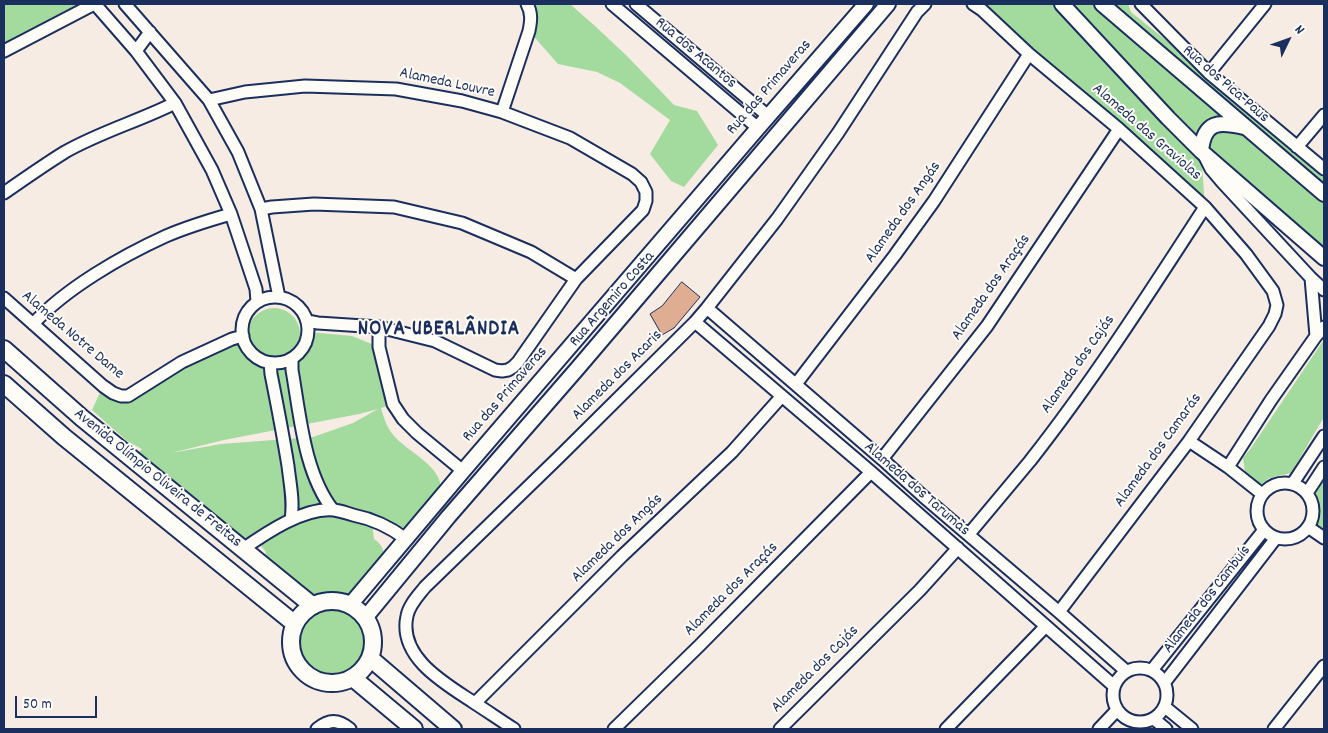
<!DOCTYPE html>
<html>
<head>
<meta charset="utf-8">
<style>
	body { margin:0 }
	#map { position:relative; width:1328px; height:733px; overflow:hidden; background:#f7ece3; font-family:Dekko,sans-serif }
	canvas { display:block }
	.frame { position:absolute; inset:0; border:5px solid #1b2f5e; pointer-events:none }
	.north { position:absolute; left:1263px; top:15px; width:50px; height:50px; -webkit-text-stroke:4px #fdfcf7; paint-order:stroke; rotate:48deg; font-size:14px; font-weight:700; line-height:20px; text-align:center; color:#1b2f5e }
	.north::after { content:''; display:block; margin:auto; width:18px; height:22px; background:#1b2f5e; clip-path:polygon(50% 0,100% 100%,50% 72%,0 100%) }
	.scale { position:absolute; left:15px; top:696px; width:82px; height:22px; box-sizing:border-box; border:2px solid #1b2f5e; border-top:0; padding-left:6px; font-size:15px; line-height:18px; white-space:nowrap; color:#1b2f5e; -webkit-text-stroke:4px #fdfcf7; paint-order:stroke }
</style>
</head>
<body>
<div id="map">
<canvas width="1328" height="733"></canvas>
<div class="frame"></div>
<div class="north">N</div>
<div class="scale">50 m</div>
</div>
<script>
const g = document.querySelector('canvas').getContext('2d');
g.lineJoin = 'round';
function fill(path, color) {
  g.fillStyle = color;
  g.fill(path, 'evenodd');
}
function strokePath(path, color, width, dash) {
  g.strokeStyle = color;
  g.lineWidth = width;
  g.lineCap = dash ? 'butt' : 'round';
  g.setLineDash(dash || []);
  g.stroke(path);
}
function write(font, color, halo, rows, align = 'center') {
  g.font = font + ' Dekko,sans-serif';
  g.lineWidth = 4;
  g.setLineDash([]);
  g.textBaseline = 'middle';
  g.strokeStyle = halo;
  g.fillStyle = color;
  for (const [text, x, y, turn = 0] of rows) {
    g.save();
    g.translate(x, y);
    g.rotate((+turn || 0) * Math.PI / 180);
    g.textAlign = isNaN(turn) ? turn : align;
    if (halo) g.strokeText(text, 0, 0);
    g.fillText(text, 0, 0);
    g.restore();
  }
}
const green = new Path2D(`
	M4 4H78L4 43Z
	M527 4H570L595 26 627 56 674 105 697 111 718 145 684 187 671 181 650 154 670 120 620 83 597 72 558 64 529 31Z
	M973 4H1102L1247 127 1218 123 1201 151 1205 207Z
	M1107 4H1128L1131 12 1167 41 1194 66 1324 177V191Z
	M1232 131H1243L1324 201V251L1211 152 1208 138 1218 133Z
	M248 334a26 26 0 1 1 52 0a26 26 0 1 1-52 0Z
	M308 332 352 336 379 347 393 404 381 408C384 419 388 431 397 439 411 453 442 467 441 490L408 528 398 527 371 516 374 539C382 544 385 551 384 561L348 594 314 595 269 568 265 558 266 552 253 536 244 538 235 537 137 454 142 449 127 441 92 410 103 386 121 396 245 336C246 340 245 344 247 347 257 367 288 368 301 350 305 345 306 339 308 332ZM378 409 353 423 313 437 221 444 171 453 224 440 359 414Z
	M1324 340V417L1291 473 1269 478 1261 485 1245 472 1243 458 1251 448 1321 344Z
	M1324 479V531L1315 525 1317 513 1315 495Z
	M297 643a35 35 0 1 1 70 0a35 35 0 1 1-70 0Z`);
const building = new Path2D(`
	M682 282 700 297 674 328 662 335 650 314 662 306Z`);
const minor = new Path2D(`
	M95 4 136 51 175 103 212 170 231 214 256 289 257 302
	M125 4 209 100 238 152 261 209 279 297
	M612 4 758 128
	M636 4 768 116
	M973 4 982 10 1029 54 1119 129 1205 207 1246 254 1273 291 1277 305 1275 314 1269 326 1189 441 1059 612
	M1141 4 1209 73 1324 169
	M4 51 94 4
	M136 51 150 32
	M1209 73 1265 4
	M209 100 245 92 305 86 396 89 462 101 502 112 570 138 632 174 641 182 646 192V201L643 210 576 279 518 362 513 367 508 370 502 371 495 370 435 341 379 327 318 323 307 321
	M502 112 529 31C531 21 532 13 527 4
	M1297 147 1324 115
	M1205 157 1211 169 1222 182 1311 278 1324 290
	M4 193C24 179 44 165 65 152 100 132 139 121 175 103
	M261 209 272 207 314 204 394 207 462 223 531 252 576 279
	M1311 278 1316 336
	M242 330a33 33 0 1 1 66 0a33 33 0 1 1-66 0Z
	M4 298 103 386 113 393 121 396H128L182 362 232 339 243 336
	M707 308 882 459 924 497 1059 612 1126 671
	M695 322 871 472 1114 686
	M33 324C66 288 122 256 166 236 187 227 210 220 231 214
	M379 327V347L393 404 403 419 417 433 463 471
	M292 359V370C300 415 304 473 333 510
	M270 363 271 374C277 404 283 435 288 466 290 484 294 501 291 520
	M796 384 895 255 934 201 1029 54
	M1189 441 1228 467 1262 494
	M882 459 987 326 1119 129
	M1228 467 1271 400 1316 336 1324 327
	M1257 511a28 28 0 1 1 56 0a28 28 0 1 1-56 0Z
	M1293 483 1324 436
	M1307 493 1324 467
	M1308 527 1324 538
	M969 534C989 510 1010 485 1030 461 1093 381 1150 292 1205 207
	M243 549C266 533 304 507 334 510 341 511 347 513 353 515 373 519 390 527 406 539
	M1113 695a27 27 0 1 1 54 0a27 27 0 1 1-54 0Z
	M1152 670 1264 530
	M1165 682 1276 538
	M475 703 622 556 732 452 782 396
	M1165 707 1192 729
	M1154 719 1166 729
	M317 729C329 719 338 719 350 729
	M514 729C500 720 487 711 473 702 444 683 398 657 407 616 409 605 418 596 425 587L560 456 695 322 707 308 777 219 838 133 917 12 925 4
	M614 729 699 646 871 472
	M780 729 920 590 958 548
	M946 729 1046 626
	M1099 729 1117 710
	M1274 729 1324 666`);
const tertiary = new Path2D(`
	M1062 4 1168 118 1201 151 1324 258
	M1102 4 1324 194
	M1201 151C1204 121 1219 121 1244 127
	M350 605 463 471 758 128 866 4
	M365 618 449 516 577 369 888 4`);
const secondary = new Path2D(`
	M4 349 82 418 313 606
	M4 384 64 437 295 624
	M291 642a41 41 0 1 1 82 0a41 41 0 1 1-82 0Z
	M370 658 453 729
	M353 678 414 729`);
const streetNames = [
	["Rua dos Acantos",695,54,40],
	["Alameda Louvre",447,84,12],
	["Rua dos Pica-Paus",1225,85,41],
	["Rua das Primaveras",770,88,-49],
	["Alameda das Graviolas",1146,133,41],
	["Alameda dos Angás",904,213,-55],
	["Alameda dos Araçás",992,288,-55],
	["Rua Argemiro Costa",613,300,-49],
	["Alameda Notre Dame",72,336,40],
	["Alameda dos Cajás",1079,365,-55],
	["Alameda dos Acaris",618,376,-45],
	["Rua das Primaveras",506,395,-49],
	["Alameda dos Camarás",1159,451,-54],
	["Avenida Olímpio Oliveira de Freitas",157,479,39],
	["Alameda dos Tarumãs",916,490,41],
	["Alameda dos Angás",618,539,-44],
	["Alameda dos Araçás",732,590,-45],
	["Alameda dos Cambuís",1208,600,-52],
	["Alameda dos Cajás",816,670,-45]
];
const districtNames = [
	["NOVA UBERLÂNDIA",439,331]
];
fill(green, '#a3da9e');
fill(building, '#dfad92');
strokePath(building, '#1b2f5e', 1);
strokePath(minor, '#1b2f5e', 15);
strokePath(tertiary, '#1b2f5e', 18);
strokePath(secondary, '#1b2f5e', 20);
strokePath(minor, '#fdfcf7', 11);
strokePath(tertiary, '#fdfcf7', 14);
strokePath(secondary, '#fdfcf7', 16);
write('16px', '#1b2f5e', '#fdfcf7', streetNames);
g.letterSpacing = '1px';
write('bold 21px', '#1b2f5e', '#fdfcf7', districtNames);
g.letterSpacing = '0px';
</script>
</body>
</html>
